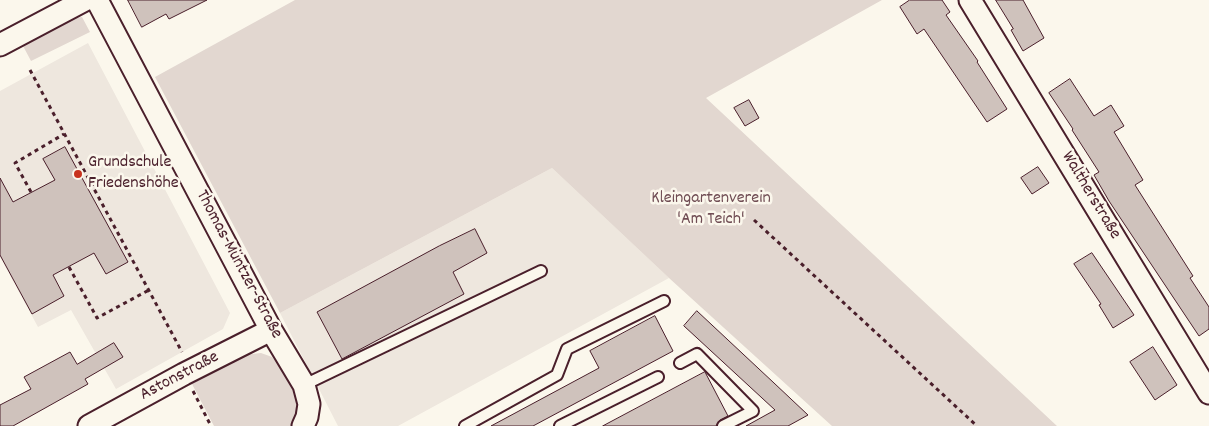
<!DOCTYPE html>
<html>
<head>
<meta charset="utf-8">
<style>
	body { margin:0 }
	canvas { display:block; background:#fbf7ec }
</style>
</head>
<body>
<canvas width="1209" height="426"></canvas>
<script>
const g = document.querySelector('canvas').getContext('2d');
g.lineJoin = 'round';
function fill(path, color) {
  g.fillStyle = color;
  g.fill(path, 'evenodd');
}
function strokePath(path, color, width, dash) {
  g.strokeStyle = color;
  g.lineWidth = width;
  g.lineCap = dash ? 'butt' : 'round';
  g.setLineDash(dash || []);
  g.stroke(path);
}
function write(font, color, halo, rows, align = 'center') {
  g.font = font + ' Dekko,sans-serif';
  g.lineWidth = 5;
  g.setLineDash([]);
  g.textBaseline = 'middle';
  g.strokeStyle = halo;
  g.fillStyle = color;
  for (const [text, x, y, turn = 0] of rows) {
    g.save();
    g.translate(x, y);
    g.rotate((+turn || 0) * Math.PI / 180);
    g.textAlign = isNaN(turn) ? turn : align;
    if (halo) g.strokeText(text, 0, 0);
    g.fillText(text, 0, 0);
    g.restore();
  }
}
const built = new Path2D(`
	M88 43 230 313 223 329 116 389 71 310 38 327 0 257V91Z
	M552 168 669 278 398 426H338L280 313Z`);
const green = new Path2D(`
	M295 0H882L706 98 1057 426H832L669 278 552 168 280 313 155 77Z
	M82 17 90 32 31 61 22 44 74 18Z
	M261 353 272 357 282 369 299 402 296 426H214L192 384 244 355Z`);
const building = new Path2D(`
	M128 0H207L169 19 166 14 142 27Z
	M910 0H942L950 12 946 15 978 61 977 62 1007 109 987 122 924 29 917 34 900 7Z
	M996 0H1023L1044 38 1023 51 1011 30 1013 29Z
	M1070 79 1094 116 1111 105 1124 126 1114 132 1143 180 1135 185 1193 276 1190 278 1209 307V329L1199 336 1109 201 1094 175 1099 172 1072 130 1073 129 1049 93Z
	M749 100 759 118 745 126 734 108Z
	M65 147 128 262 106 274 94 253 53 275 64 296 32 314 0 255V178L13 202 55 180 43 159Z
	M1038 167 1049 183 1032 194 1021 178Z
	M475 229 487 253 453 272 464 294 342 359 317 312 439 246Z
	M1092 253 1134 315 1113 328 1099 305 1101 304 1074 264Z
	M697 311 774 383 808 415 788 426H746L775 410 684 326Z
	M655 316 673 351 533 426H491L599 368 590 351Z
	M114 343 123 357 85 379 88 384 13 426H0V405L31 389 24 377 70 352 77 364Z
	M1153 347 1177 385 1155 400 1130 362Z
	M705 372 728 416 720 420 716 426H603Z`);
const path = new Path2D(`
	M30 70 182 352
	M31 192 15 163 64 134
	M754 220 977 426
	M69 267 97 318 149 290
	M193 391 211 426`);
const lane = new Path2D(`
	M680 363 697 354 753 411 723 426
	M304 385 541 271
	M465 426 557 375 567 349 664 301
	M560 426 658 377`);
const street = new Path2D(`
	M97 0 271 330 304 385 309 404 307 417 303 426
	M970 0 1209 393
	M0 45 85 0
	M89 426 184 374 271 330`);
const markers = [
	[78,174,5,"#c8321e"]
];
const poiNames = [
	["Grundschule",88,164],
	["Friedenshöhe",88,185]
];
const streetNames = [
	["Waltherstraße",1090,196,59],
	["Thomas-Müntzer-Straße",238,265,62],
	["Astonstraße",180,377,-28]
];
const parkNames = [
	["Kleingartenverein",711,200],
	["'Am Teich'",711,221]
];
fill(built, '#eee7de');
fill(green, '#e2d7d0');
fill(building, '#cfc2bc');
strokePath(building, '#4a1f2b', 1);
strokePath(lane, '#4a1f2b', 14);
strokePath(street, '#4a1f2b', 25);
strokePath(path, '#4a1f2b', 3, [4, 4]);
strokePath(lane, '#fbf7ec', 10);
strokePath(street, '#fbf7ec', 21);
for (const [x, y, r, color] of markers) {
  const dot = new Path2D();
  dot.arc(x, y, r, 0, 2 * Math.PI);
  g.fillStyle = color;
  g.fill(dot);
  strokePath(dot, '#fbf7ec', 2);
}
write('18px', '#4a1f2b', '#fbf7ec', poiNames, 'left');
write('18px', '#4a1f2b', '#fbf7ec', streetNames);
write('18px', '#704d54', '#fbf7ec', parkNames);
</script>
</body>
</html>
